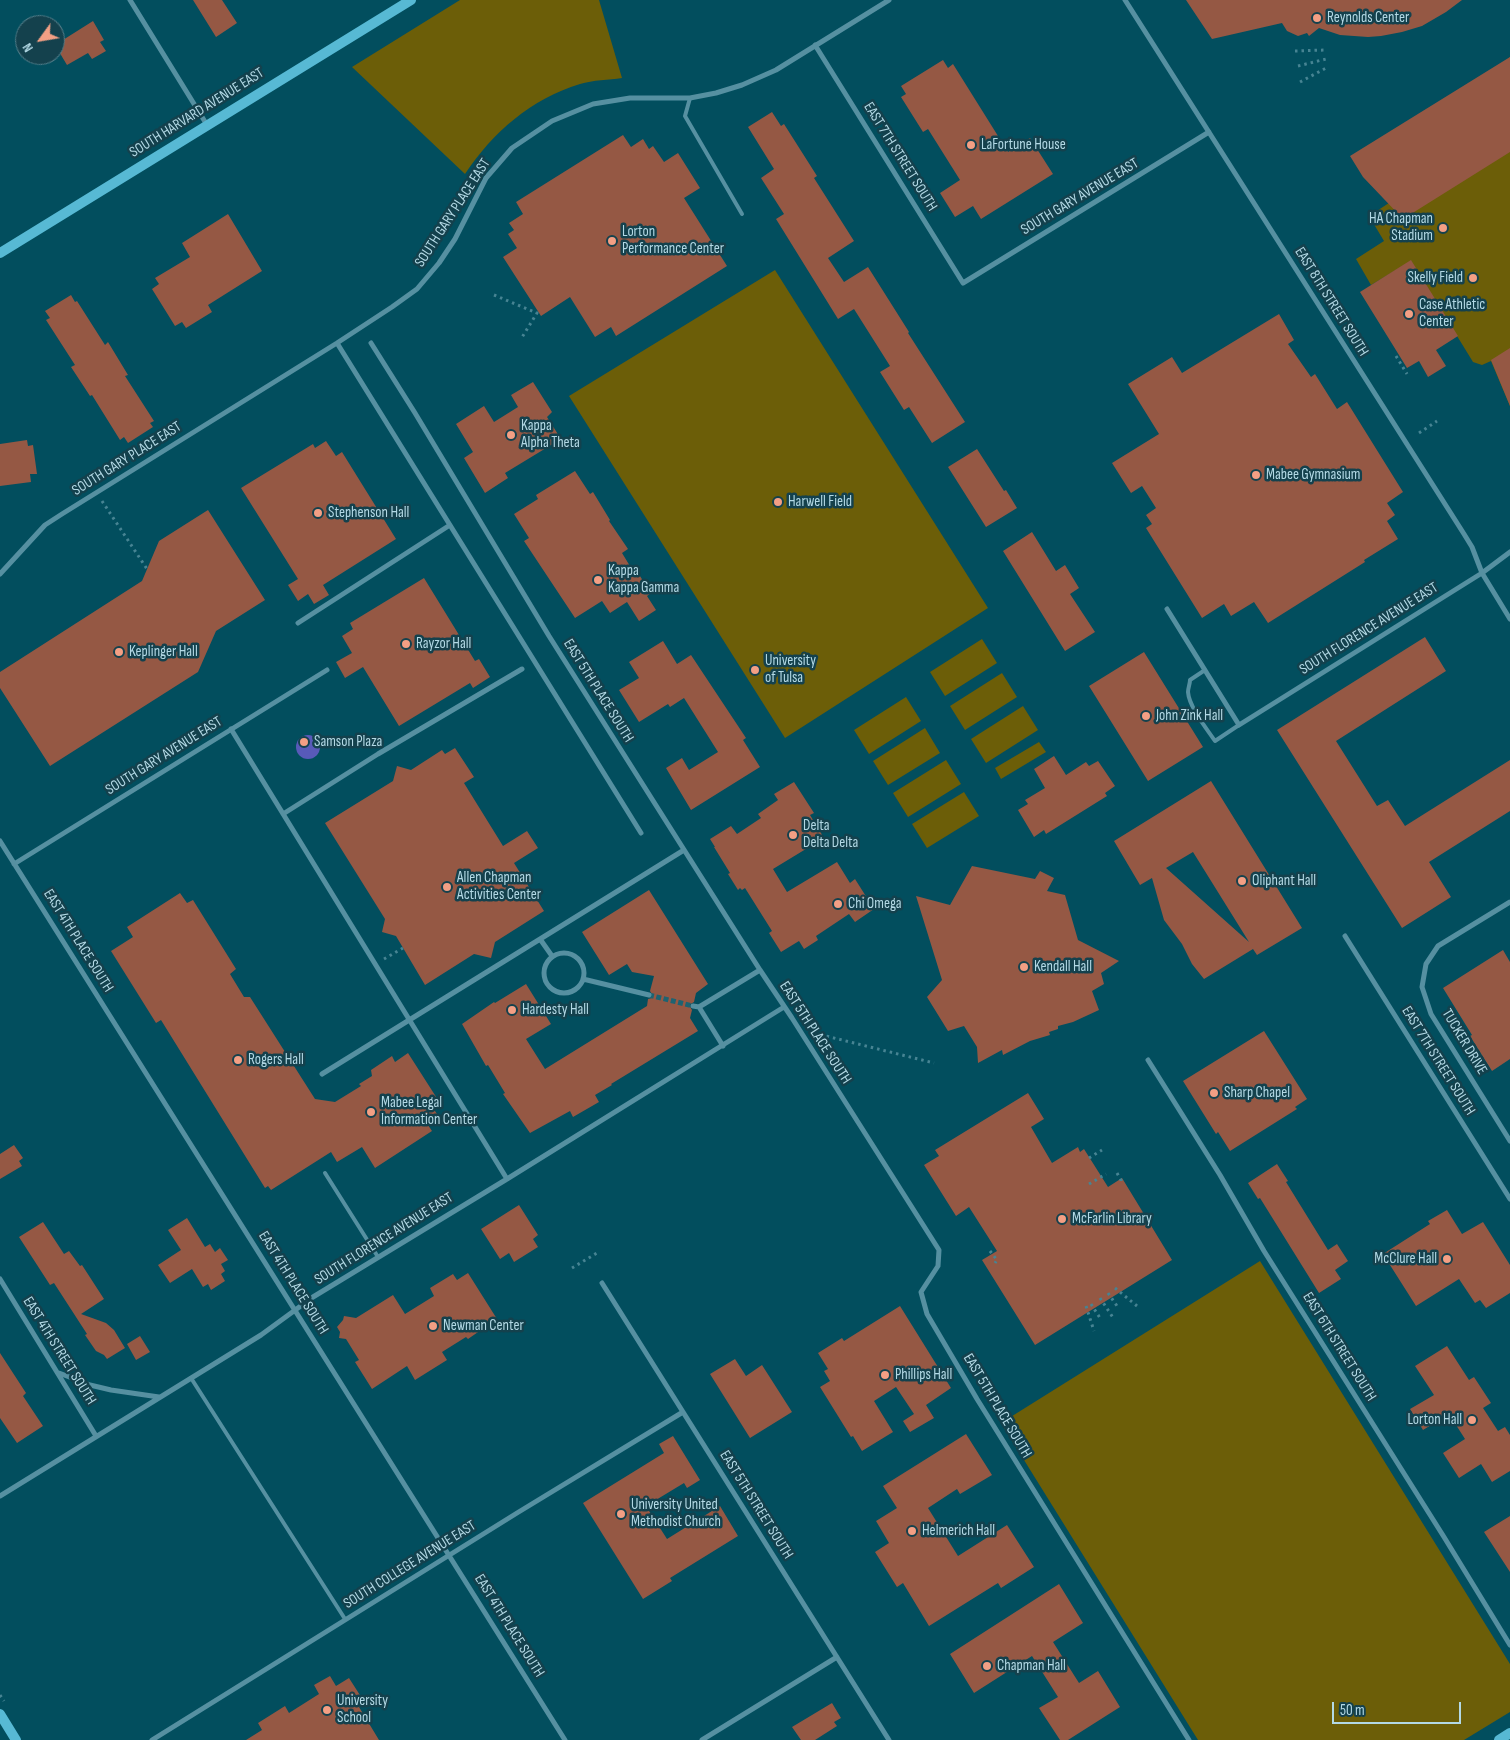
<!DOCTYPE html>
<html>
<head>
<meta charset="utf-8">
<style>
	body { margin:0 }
	#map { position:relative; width:1510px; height:1740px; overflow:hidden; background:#024e5e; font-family:"Sofia Sans Condensed",sans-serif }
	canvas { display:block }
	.north { position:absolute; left:15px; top:15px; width:50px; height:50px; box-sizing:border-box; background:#14414d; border:1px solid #547e8a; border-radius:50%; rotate:238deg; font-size:14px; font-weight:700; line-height:20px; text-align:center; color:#b3d9e5 }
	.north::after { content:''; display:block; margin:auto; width:18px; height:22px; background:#f39f84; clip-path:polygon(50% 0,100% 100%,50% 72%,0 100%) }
	.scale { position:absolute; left:1332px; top:1702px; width:129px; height:22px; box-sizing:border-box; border:2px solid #b3d9e5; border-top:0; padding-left:6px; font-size:15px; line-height:18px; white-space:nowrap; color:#b3d9e5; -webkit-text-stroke:4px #14414d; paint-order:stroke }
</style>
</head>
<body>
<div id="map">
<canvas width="1510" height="1740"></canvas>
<div class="north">N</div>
<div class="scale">50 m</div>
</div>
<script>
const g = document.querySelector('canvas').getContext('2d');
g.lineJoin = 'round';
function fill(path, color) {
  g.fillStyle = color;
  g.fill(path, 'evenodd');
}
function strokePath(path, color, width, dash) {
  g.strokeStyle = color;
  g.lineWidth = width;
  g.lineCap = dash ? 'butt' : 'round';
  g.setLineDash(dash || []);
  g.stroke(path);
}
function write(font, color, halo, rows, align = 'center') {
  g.font = font + ' "Sofia Sans Condensed",sans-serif';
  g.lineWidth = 5;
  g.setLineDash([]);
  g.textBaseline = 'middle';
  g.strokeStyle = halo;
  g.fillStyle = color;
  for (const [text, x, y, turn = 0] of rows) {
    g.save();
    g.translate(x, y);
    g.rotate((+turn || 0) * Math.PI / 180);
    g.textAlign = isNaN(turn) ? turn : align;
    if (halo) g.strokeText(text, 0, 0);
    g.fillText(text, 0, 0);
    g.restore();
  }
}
const green = new Path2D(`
	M460 0H599L622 78C609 80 593 80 580 84 531 99 493 132 465 174L352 67Z
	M1510 57V406L1491 361 1482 365 1473 362 1411 261 1371 285 1356 259 1384 241 1369 216 1389 203Z
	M775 270 988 608 785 738 569 396Z
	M982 639 997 663 945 696 930 672Z
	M1002 673 1017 697 965 730 950 706Z
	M906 697 921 721 869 754 854 730Z
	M1023 706 1038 730 986 763 971 739Z
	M925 728 940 753 888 785 873 761Z
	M1039 742 1046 752 1001 779 995 768Z
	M946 760 961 784 908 817 893 793Z
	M964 792 979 816 927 848 912 824Z
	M1260 1261 1510 1664V1712L1464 1740H1198L1001 1423Z`);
const water = new Path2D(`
	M296 747a12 12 0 1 1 24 0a12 12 0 1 1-24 0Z`);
const building = new Path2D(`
	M193 0H222L237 23 216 37Z
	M1186 0H1462L1446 12 1422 26 1402 32 1381 36 1368 37 1340 35 1319 28 1309 36 1307 33 1298 36 1287 31 1282 23 1212 39Z
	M93 21 104 40 100 42 106 51 92 59 88 53 67 65 55 45Z
	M1510 57V152L1403 219 1363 177 1350 156Z
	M943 60 948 68 953 64 1008 152 1030 138 1053 174 981 219 973 206 955 217 940 193 960 180 928 129 923 132 901 97 906 94 901 86Z
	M772 112 781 126 784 124 817 176 814 178 854 241 828 258 844 282 868 267 909 332 908 333 965 422 932 443 909 407 904 410 880 372 890 366 854 309 838 319 776 219 784 214 761 178 774 169 748 127Z
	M623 135 631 147 643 139 649 149 653 146 664 162 678 153 700 188 684 198 727 266 616 336 611 327 595 337 570 297 541 316 503 257 517 248 508 234 514 230 509 223 523 214 516 202Z
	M228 214 262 271 208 305 212 312 186 328 182 322 175 326 152 289 159 284 155 278 190 257 182 243Z
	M1411 260 1458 336 1436 350 1446 366 1428 377 1419 361 1407 368 1360 292Z
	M71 295 75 302 77 301 105 345 108 342 128 375 125 376 154 421 150 423 153 427 128 443 124 437 120 440 92 395 90 396 71 367 75 365 46 320 50 318 45 311Z
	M1279 314 1294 340 1288 344 1311 377 1315 374 1337 409 1347 402 1403 492 1387 503 1395 515 1387 521 1398 539 1364 560 1365 562 1268 623 1254 602 1231 616 1224 604 1202 618 1146 528 1152 524 1146 515 1156 508 1142 486 1131 493 1112 463 1159 434 1128 384 1172 357 1182 373Z
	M1510 348V406L1491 360Z
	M533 382 552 412 547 417 561 439 505 473 508 478 485 493 464 458 473 452 456 424 484 406 494 422 518 407 511 395Z
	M27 440 28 446 33 445 37 474H30L31 482 0 486V444Z
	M326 441 336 456 342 452 396 539 323 585 329 595 314 604 308 594 298 601 288 585 298 579 241 488 313 444 315 448Z
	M977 449 1004 491 1006 490 1017 508 986 527 948 467Z
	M575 471 590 494 593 492 610 520 609 521 628 549 622 553 633 571 636 570 651 593 647 596 656 610 639 621 627 602 610 613 602 601 575 618 524 541 529 538 514 514 538 499 536 495Z
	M208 510 265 600 216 631 198 672 50 766 0 688V672L142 581 159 541Z
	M1032 532 1056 571 1065 565 1079 588 1070 594 1095 632 1065 651 1003 551Z
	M424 578 475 661 479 659 490 677 473 688 470 683 399 726 363 667 345 678 336 662 352 653 342 636 353 629 350 623Z
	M1425 637 1446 671 1336 741 1377 806 1388 800 1405 826 1510 760V811L1429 862 1451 897 1402 928 1277 730Z
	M663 641 677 664 691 655 746 738 743 740 760 767 691 810 666 768 682 758 689 770 718 752 684 698 670 707 668 704 639 722 619 690 639 678 629 662Z
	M1144 652 1203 747 1148 781 1089 686Z
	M455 748 474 777 464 783 503 846 527 831 538 848 514 863 544 911 495 942 491 958 474 954 425 985 396 936 382 932 385 919 325 823 393 781 397 766 411 770 442 750 445 754Z
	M1054 756 1066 775 1086 762 1089 766 1098 761 1115 786 1105 793 1107 796 1046 834 1044 830 1034 837 1018 810 1028 804 1025 800 1045 788 1034 769Z
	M1211 781 1302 928 1257 955 1253 949 1204 979 1192 964 1182 944 1164 920 1152 878 1140 885 1114 841ZM1193 852 1249 942 1166 868Z
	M794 782 814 813 810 815 824 838 773 869 787 892 837 862 850 883 855 879 874 909 855 922 849 914 816 936 818 940 804 949 799 941 781 952 769 933 772 931 745 888 742 890 740 888 738 890 728 874 730 873 714 847H715L710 839 731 826 737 834 761 818 758 814 778 800 774 794Z
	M972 866 1035 879 1040 871 1054 878 1047 891 1065 895 1078 940 1119 961 1101 973 1104 984 1092 991 1099 1010 1073 1022 1058 1026V1029L1049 1032 1050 1035 1030 1041 1003 1055 1002 1050 978 1063 977 1047 964 1026 948 1031 927 997 942 980 916 896 950 905Z
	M649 890 708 984 696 993 694 1002 689 1005 692 1010 690 1018 698 1031 611 1084 612 1085 595 1095 599 1102 573 1117 570 1111 530 1133 503 1094 505 1093 488 1065 486 1066 462 1024 494 1002 495 1003 526 984 551 1024 526 1039 545 1069 647 1006 648 999 652 998 653 996 650 991 654 976 632 972 627 964 609 975 582 932Z
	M180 893 187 903 193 900 236 969 230 974 244 997H250L315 1099 335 1102 361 1086 359 1084 372 1076 371 1070 392 1056 395 1062 408 1053 440 1103 433 1108 439 1117 428 1125 432 1131 375 1168 362 1147 337 1162 331 1152 271 1190 268 1186 265 1188 161 1020 156 1023 111 951 133 937 127 927Z
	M1503 950 1510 962V1059L1492 1071 1470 1036 1472 1035 1443 988Z
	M1264 1031 1307 1099 1295 1107 1297 1109 1230 1151 1218 1132 1216 1134 1183 1081Z
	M1028 1093 1044 1119 1031 1127 1052 1163 1078 1147 1080 1152 1084 1149 1108 1187 1122 1178 1172 1260 1035 1345 982 1260 997 1251 969 1207 956 1216 924 1165 939 1156 935 1150Z
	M14 1145 23 1158 19 1161 22 1166 0 1179V1154Z
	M1277 1164 1288 1181 1286 1182 1328 1250 1337 1244 1348 1261 1335 1270 1341 1279 1319 1293 1260 1198 1258 1199 1248 1183Z
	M519 1205 538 1235 533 1239 538 1247 514 1262 509 1253 500 1259 481 1229Z
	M1447 1210 1462 1234 1483 1222 1510 1265V1293L1486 1308 1480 1300 1475 1303 1459 1279 1416 1306 1383 1254 1430 1224 1428 1221Z
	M187 1218 205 1247 210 1244 215 1252 220 1248 228 1260 221 1264 225 1271 221 1274 225 1281 211 1290 208 1284 203 1287 192 1269 170 1283 158 1265 181 1250 168 1230Z
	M43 1222 64 1254 69 1251 80 1266 82 1265 104 1299 81 1314 106 1323 114 1330 125 1348 107 1359 104 1355 96 1351 85 1335 87 1334 54 1283 50 1285 19 1237Z
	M468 1273 497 1319 468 1339 466 1337 442 1352 447 1360 415 1380 407 1366 372 1389 355 1362 359 1360 346 1339 339 1338 340 1332 337 1327 343 1320 344 1316 356 1318 393 1295 405 1314 434 1296 430 1288 453 1274 457 1280Z
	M900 1306 951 1388 926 1405 934 1418 910 1432 903 1421 914 1414 896 1387 874 1401 893 1432 862 1451 853 1436 851 1437 820 1387 830 1381 824 1371 828 1369 818 1353 842 1338 844 1341Z
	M140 1336 150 1352 136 1360 127 1344Z
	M1447 1346 1469 1380 1474 1377 1491 1403 1483 1408 1498 1431 1505 1427 1510 1435V1471L1492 1482 1481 1464 1459 1478 1443 1453 1465 1439 1449 1414 1423 1430 1410 1409 1434 1395 1415 1366Z
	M0 1353 26 1393 23 1396 43 1426 17 1443 0 1418Z
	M735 1359 746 1376 762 1365 792 1412 750 1438 710 1374Z
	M966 1434 992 1475 960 1494 957 1489 928 1508 958 1556 1007 1525 1034 1567 1001 1588 998 1583 929 1626 903 1583 897 1587 875 1552 889 1543 876 1521 897 1508 883 1486Z
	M673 1436 700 1480 687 1488 684 1483 646 1506 667 1539 720 1506 738 1536 670 1578 672 1581 643 1599 583 1503 664 1453 659 1444Z
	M1510 1516V1572L1484 1532Z
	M1059 1584 1083 1623 1053 1642 1079 1683 1098 1671 1120 1707 1068 1740H1060L1039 1708 1058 1697 1032 1656 974 1693 950 1654Z
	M330 1676 336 1686 349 1678 365 1703 359 1707 379 1740H246L262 1730 258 1723 285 1706 289 1713 319 1694 314 1685Z
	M832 1703 841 1718 834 1722 837 1726 815 1740H801L792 1727Z`);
const streetTunnel = new Path2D(`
	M649 995 693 1006`);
const path = new Path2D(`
	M1295 51 1326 50
	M1298 66 1326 59
	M1300 82 1328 67
	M494 295 537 313 521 339
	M1396 356 1407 374
	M1419 433 1437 421
	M102 501 147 569
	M384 959 403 948
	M814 1033 934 1063
	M1089 1158 1102 1150
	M1117 1173 1121 1180V1184
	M1089 1184 1106 1174
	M990 1251 997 1260 995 1263
	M572 1268 597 1253
	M1115 1288 1137 1306
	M1108 1293 1117 1306
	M1100 1298 1114 1319
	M1091 1304 1100 1318
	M1086 1306 1094 1331
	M0 1695 4 1701`);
const lane = new Path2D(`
	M690 98 685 116 742 214
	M1205 670 1190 680C1190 684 1188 688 1188 692 1189 707 1207 729 1215 741L1239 725
	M325 1173 378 1257
	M191 1378 345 1619`);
const street = new Path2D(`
	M130 0 207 125
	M1125 0 1464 534 1472 547 1482 573 1510 619
	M815 45 963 283 1209 132
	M337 343 641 833
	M371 343 415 413 549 636 760 970 792 1018 939 1250 938 1266 921 1292 927 1314 977 1399 1189 1740
	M0 574 45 525 62 514 337 343 392 307 417 289 439 263 455 239 486 178 512 148 552 121 593 104 630 98H690L716 93 742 85 776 70 889 0
	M1167 609 1239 725 1482 573 1510 552
	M298 623 450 525
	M231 729 507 1179
	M283 814 378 754 522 669
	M0 841 565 1740
	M14 864 327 670
	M1510 902 1438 946 1426 964 1422 987 1431 1014 1510 1141
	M1345 936 1510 1199
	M540 939 552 956
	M544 973a20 20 0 1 1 40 0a20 20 0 1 1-40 0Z
	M583 979 649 995
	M693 1006 699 1007 723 1046
	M699 1007 760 970
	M1148 1060 1220 1175 1264 1251 1444 1537 1510 1645
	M322 1074 684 850
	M0 1279 96 1436
	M602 1283 889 1740
	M59 1373 90 1385 111 1390 159 1397
	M0 1496 261 1335 313 1297 507 1179 784 1007
	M152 1740 517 1513 683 1412
	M702 1740 837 1657`);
const secondary = new Path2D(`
	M0 253 411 0
	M0 1714 16 1740
	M1499 1740 1510 1733`);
const markers = [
	[1317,18,5,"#f39f84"],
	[971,145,5,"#f39f84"],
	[1443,228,5,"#f39f84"],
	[612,241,5,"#f39f84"],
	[1473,278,5,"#f39f84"],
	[1409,314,5,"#f39f84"],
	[511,435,5,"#f39f84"],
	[1256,475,5,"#f39f84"],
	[778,502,5,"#f39f84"],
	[318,513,5,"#f39f84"],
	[598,580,5,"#f39f84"],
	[406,644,5,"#f39f84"],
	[119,652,5,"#f39f84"],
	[755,670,5,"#f39f84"],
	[1146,716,5,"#f39f84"],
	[304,742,5,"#f39f84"],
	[793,835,5,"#f39f84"],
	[1242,881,5,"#f39f84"],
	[447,887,5,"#f39f84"],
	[838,904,5,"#f39f84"],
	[1024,967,5,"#f39f84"],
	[512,1010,5,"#f39f84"],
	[238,1060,5,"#f39f84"],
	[1214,1093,5,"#f39f84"],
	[371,1112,5,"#f39f84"],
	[1062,1219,5,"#f39f84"],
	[1447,1259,5,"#f39f84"],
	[433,1326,5,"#f39f84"],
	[885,1375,5,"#f39f84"],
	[1472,1420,5,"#f39f84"],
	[621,1514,5,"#f39f84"],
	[912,1531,5,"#f39f84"],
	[987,1666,5,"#f39f84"],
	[327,1710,5,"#f39f84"]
];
const poiNames = [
	["Reynolds Center",1327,18],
	["LaFortune House",981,145],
	["HA Chapman",1433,219,"right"],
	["Stadium",1433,236,"right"],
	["Lorton",622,232],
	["Performance Center",622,249],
	["Skelly Field",1463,278,"right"],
	["Case Athletic",1419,305],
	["Center",1419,322],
	["Kappa",521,426],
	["Alpha Theta",521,443],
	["Mabee Gymnasium",1266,475],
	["Harwell Field",788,502],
	["Stephenson Hall",328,513],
	["Kappa",608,571],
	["Kappa Gamma",608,588],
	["Rayzor Hall",416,644],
	["Keplinger Hall",129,652],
	["University",765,661],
	["of Tulsa",765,678],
	["John Zink Hall",1156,716],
	["Samson Plaza",314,742],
	["Delta",803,826],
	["Delta Delta",803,843],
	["Allen Chapman",457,878],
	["Activities Center",457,895],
	["Oliphant Hall",1252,881],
	["Chi Omega",848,904],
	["Kendall Hall",1034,967],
	["Hardesty Hall",522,1010],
	["Rogers Hall",248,1060],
	["Sharp Chapel",1224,1093],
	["Mabee Legal",381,1103],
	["Information Center",381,1120],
	["McFarlin Library",1072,1219],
	["McClure Hall",1437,1259,"right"],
	["Newman Center",443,1326],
	["Phillips Hall",895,1375],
	["Lorton Hall",1462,1420,"right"],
	["University United",631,1505],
	["Methodist Church",631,1522],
	["Helmerich Hall",922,1531],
	["Chapman Hall",997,1666],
	["University",337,1701],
	["School",337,1718]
];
const streetNames = [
	["SOUTH HARVARD AVENUE EAST",197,113,-32],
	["EAST 7TH STREET SOUTH",900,157,58],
	["SOUTH GARY AVENUE EAST",1080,197,-31],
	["SOUTH GARY PLACE EAST",453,213,-57],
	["EAST 8TH STREET SOUTH",1331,302,58],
	["SOUTH GARY PLACE EAST",127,459,-32],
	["SOUTH FLORENCE AVENUE EAST",1369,629,-32],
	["EAST 5TH PLACE SOUTH",598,691,58],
	["SOUTH GARY AVENUE EAST",164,756,-32],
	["EAST 4TH PLACE SOUTH",78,941,58],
	["EAST 5TH PLACE SOUTH",815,1033,57],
	["TUCKER DRIVE",1464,1042,59],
	["EAST 7TH STREET SOUTH",1438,1061,58],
	["SOUTH FLORENCE AVENUE EAST",384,1239,-32],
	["EAST 4TH PLACE SOUTH",293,1283,58],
	["EAST 6TH STREET SOUTH",1339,1347,58],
	["EAST 4TH STREET SOUTH",59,1351,58],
	["EAST 5TH PLACE SOUTH",997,1406,59],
	["EAST 5TH STREET SOUTH",756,1505,58],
	["SOUTH COLLEGE AVENUE EAST",410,1565,-32],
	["EAST 4TH PLACE SOUTH",509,1626,58]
];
fill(green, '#6c5e08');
fill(water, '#585ab9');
fill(building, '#955844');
strokePath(streetTunnel, '#1d6372', 5, [5, 2.5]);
strokePath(path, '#478493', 3, [2.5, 4]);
strokePath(lane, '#5690a1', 4);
strokePath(street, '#5690a1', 5);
strokePath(secondary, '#57b9d4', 10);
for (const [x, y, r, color] of markers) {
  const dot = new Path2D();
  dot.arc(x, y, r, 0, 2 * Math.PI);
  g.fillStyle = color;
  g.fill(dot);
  strokePath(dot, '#14414d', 2);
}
write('15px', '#b3d9e5', '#14414d', poiNames, 'left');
write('15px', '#b3d9e5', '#14414d', streetNames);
</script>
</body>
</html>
